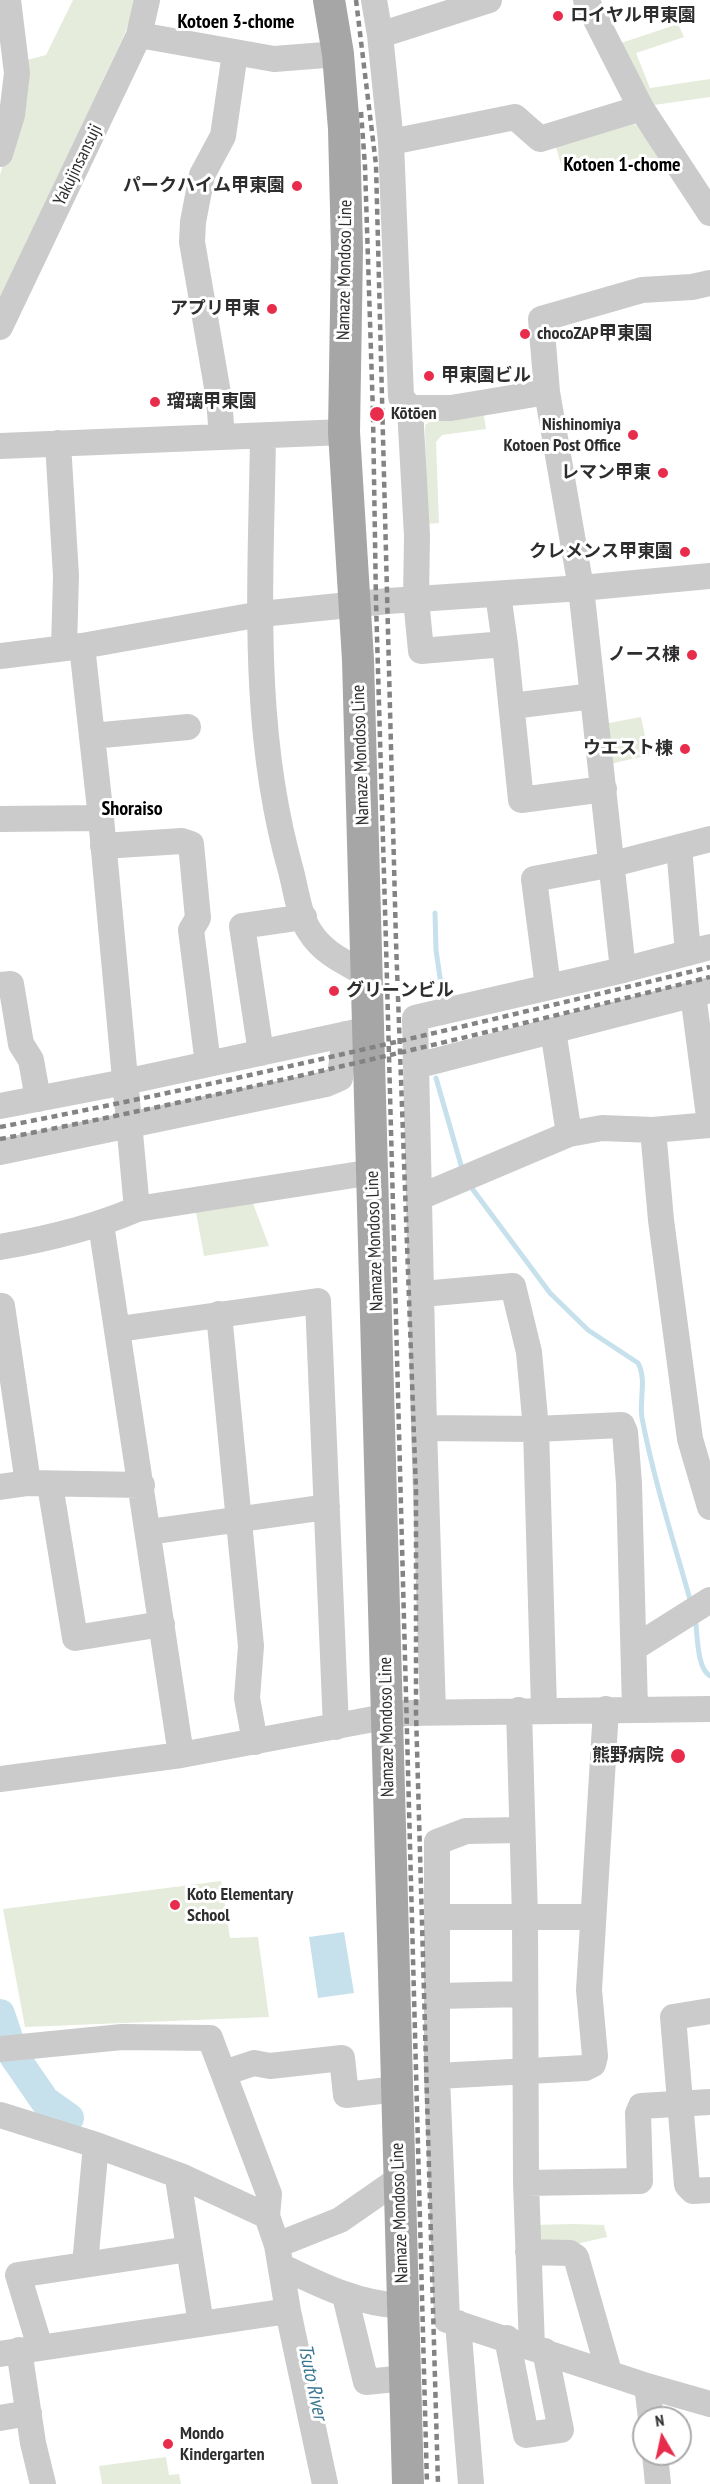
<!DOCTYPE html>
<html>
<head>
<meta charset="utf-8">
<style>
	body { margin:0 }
	#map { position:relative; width:710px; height:2484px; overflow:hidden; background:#fff; font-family:"PT Sans Narrow",sans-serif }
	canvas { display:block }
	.north { position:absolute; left:632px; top:2406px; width:60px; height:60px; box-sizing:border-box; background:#fff; border:2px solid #ababab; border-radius:50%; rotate:351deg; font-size:16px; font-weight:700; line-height:24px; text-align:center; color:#2e2e2e }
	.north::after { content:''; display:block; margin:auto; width:21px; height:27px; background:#e82d4c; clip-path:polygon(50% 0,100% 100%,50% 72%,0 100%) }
</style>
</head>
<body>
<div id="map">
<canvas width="710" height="2484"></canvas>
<div class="north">N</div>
</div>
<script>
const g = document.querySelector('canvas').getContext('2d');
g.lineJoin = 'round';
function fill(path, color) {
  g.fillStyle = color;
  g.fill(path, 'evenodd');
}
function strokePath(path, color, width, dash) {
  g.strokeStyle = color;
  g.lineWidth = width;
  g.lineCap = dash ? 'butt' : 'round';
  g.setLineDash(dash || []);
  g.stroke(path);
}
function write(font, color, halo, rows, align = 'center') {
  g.font = font + ' "PT Sans Narrow","Noto Sans JP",sans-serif';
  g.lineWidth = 6;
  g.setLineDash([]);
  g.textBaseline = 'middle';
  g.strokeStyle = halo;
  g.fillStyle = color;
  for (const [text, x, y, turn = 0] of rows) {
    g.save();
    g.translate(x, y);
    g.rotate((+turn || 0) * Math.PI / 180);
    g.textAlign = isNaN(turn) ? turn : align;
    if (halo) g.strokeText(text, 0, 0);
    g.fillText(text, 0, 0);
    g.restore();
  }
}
const green = new Path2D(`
	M73 0H138L122 40 0 299V175L9 146 27 60 46 55Z
	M678 24 684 37 636 53 650 88 710 79V97L647 106 615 45Z
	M632 120 663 160 645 157 563 172 555 143Z
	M483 410 486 429 442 435 436 442 439 523 427 524 425 425 433 419Z
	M641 717 649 755 610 764 604 724Z
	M251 1198 269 1246 204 1256 195 1207Z
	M221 1881 230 1938 258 1937 269 2017 25 2027 3 1909Z
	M573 2224 604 2225 607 2237 576 2244 537 2242 535 2225Z
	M166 2457 169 2475 179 2474 181 2484H102L99 2466Z`);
const water = new Path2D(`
	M344 1932 354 1993 318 1998 309 1937Z`);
const stream = new Path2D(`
	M435 913 436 950 443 998
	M436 1078 463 1172
	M468 1183 550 1293 588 1330 638 1363C647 1380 639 1400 642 1418 654 1481 674 1542 691 1603
	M695 1618C698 1634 696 1667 710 1676`);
const river = new Path2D(`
	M0 2014 14 2056 45 2101 69 2118`);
const minor = new Path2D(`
	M374 0 380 35 391 142 401 397 410 408 417 536 416 599 421 651 505 644
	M586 0 641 108 710 213
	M139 35 274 59 338 54
	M380 35 489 0
	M391 142 515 117 540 139 641 108
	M0 154 12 115 17 73 8 0
	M0 327 139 35 147 0
	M410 408H451L547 392
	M263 436C261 582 250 728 291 871 296 890 299 916 310 932 324 954 345 962 367 975
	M222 437 219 399 192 242 193 222 202 175 223 136 235 53
	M58 443 66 576 64 648
	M0 446 344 432
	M498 594 505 644 521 800 604 789
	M82 646 101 818 137 1209
	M0 656 82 646 261 614 388 601 581 588 710 576
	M512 706 593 696
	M92 736 188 727
	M0 819 101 818
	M103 846 182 841 191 844 198 918 191 930 208 1064
	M679 847 688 953
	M623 970 581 588 547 392 541 319 642 290 692 287 710 283
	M0 985 11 984 21 1044 31 1060 38 1099
	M548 987 534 879 613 864 710 839
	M693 994 710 1124
	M553 1030 569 1134
	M261 1053 242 926 304 917
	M416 1066 710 990
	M0 1106 125 1082 361 1031
	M653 1130 661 1220 690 1439 710 1507
	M0 1152 326 1084 340 1078 345 1034
	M420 1197 569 1134 602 1128 653 1130 710 1125
	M101 1224 181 1755
	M0 1247C47 1239 93 1228 137 1209L373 1172
	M422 1294 513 1286 529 1352 536 1429 544 1709
	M0 1306H2L28 1483
	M219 1314 251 1646 247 1698 255 1742
	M119 1329 318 1301 336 1727
	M424 1428 536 1429 622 1425 625 1432 629 1483 635 1709
	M50 1485 75 1638 162 1624
	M0 1487 28 1483 142 1485
	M149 1532 327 1507
	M634 1648 710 1600
	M519 1710 525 1916 526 2183 532 2347
	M433 1712 424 1428 415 1018 623 970 710 947
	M0 1779 181 1755 406 1713 710 1709
	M521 1830 466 1831 437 1842V2076L447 2320 647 2386 710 2404
	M438 1917H592
	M438 1996 524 1994
	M710 2011 673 2017 687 2185 693 2191 710 2190
	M0 2049 122 2037 210 2038 269 2194 267 2216 277 2245 288 2311 325 2484
	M224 2073 254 2063 270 2066 342 2058 346 2095 397 2089
	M437 2076 585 2068 593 2064 595 2056 589 1990 606 1709
	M0 2115 96 2145 183 2177 267 2216
	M183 2177 179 2185 201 2324
	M526 2183 640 2181 638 2113 641 2106 710 2102
	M277 2245 340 2220 399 2179
	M528 2252 570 2253 576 2257 609 2372
	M85 2264 96 2145
	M281 2266C320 2285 358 2304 403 2306
	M345 2296 366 2382 405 2378
	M458 2323 471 2484
	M507 2338 526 2435 561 2430 545 2351
	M40 2347 18 2275 189 2249
	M19 2350 33 2443 43 2484
	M0 2354 288 2311
	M647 2386 651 2418
	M0 2418 29 2413
	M655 2454 658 2484`);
const major = new Path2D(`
	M329 0 338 54 344 129 347 249 344 432 358 660 408 2484`);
const rail = new Path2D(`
	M356 0 376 165 396 942 416 1491V1713L438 2484
	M361 112 365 166 373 414 376 602 386 943 427 2484
	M0 1127C238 1081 475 1024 710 967
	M0 1139C238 1093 475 1036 710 977`);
const markers = [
	[558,16,6,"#e82d4c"],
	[297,186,6,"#e82d4c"],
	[272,309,6,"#e82d4c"],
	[525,334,6,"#e82d4c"],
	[429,376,6,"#e82d4c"],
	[155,402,6,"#e82d4c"],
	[377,414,8,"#e82d4c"],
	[633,435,6,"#e82d4c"],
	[663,473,6,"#e82d4c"],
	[685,552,6,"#e82d4c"],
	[692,655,6,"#e82d4c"],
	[685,749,6,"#e82d4c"],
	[334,991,6,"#e82d4c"],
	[678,1756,8,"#e82d4c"],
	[175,1905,6,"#e82d4c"],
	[168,2444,6,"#e82d4c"]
];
const poiNames = [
	["ロイヤル甲東園",570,16],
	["パークハイム甲東園",285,186,"right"],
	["アプリ甲東",260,309,"right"],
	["chocoZAP甲東園",537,334],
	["甲東園ビル",441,376],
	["瑠璃甲東園",167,402],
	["Kōtōen",391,414],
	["Nishinomiya",621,425,"right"],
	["Kotoen Post Office",621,446,"right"],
	["レマン甲東",651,473,"right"],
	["クレメンス甲東園",673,552,"right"],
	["ノース棟",680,655,"right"],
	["ウエスト棟",673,749,"right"],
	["グリーンビル",346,991],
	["熊野病院",664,1756,"right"],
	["Koto Elementary",187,1895],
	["School",187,1916],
	["Mondo",180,2434],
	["Kindergarten",180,2455]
];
const streetNames = [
	["Yakujinsansuji",78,165,-64],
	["Namaze Mondoso Line",345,270,-89],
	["Namaze Mondoso Line",361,755,-92],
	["Namaze Mondoso Line",375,1241,-92],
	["Namaze Mondoso Line",387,1727,-91],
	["Namaze Mondoso Line",400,2213,-92]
];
const neighbourhoodNames = [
	["Kotoen 3-chome",236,22],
	["Kotoen 1-chome",622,165],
	["Shoraiso",132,809]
];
const waterNames = [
	["Tsuto River",312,2382,78]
];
fill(green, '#e5ecdb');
fill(water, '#c7e1ec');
strokePath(stream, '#c7e1ec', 5);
strokePath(river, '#c7e1ec', 30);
strokePath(minor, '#cbcbcb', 26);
strokePath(major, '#a6a6a6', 32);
strokePath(rail, '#838383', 4.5, [6, 4.5]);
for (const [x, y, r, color] of markers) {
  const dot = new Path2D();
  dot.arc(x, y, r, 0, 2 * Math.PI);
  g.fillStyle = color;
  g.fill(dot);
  strokePath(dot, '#fff', 2);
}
write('bold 18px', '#2e2e2e', '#fff', poiNames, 'left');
write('18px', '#2e2e2e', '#fff', streetNames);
write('bold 20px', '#000', '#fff', neighbourhoodNames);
write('italic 20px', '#3a7791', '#fff', waterNames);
</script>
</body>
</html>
